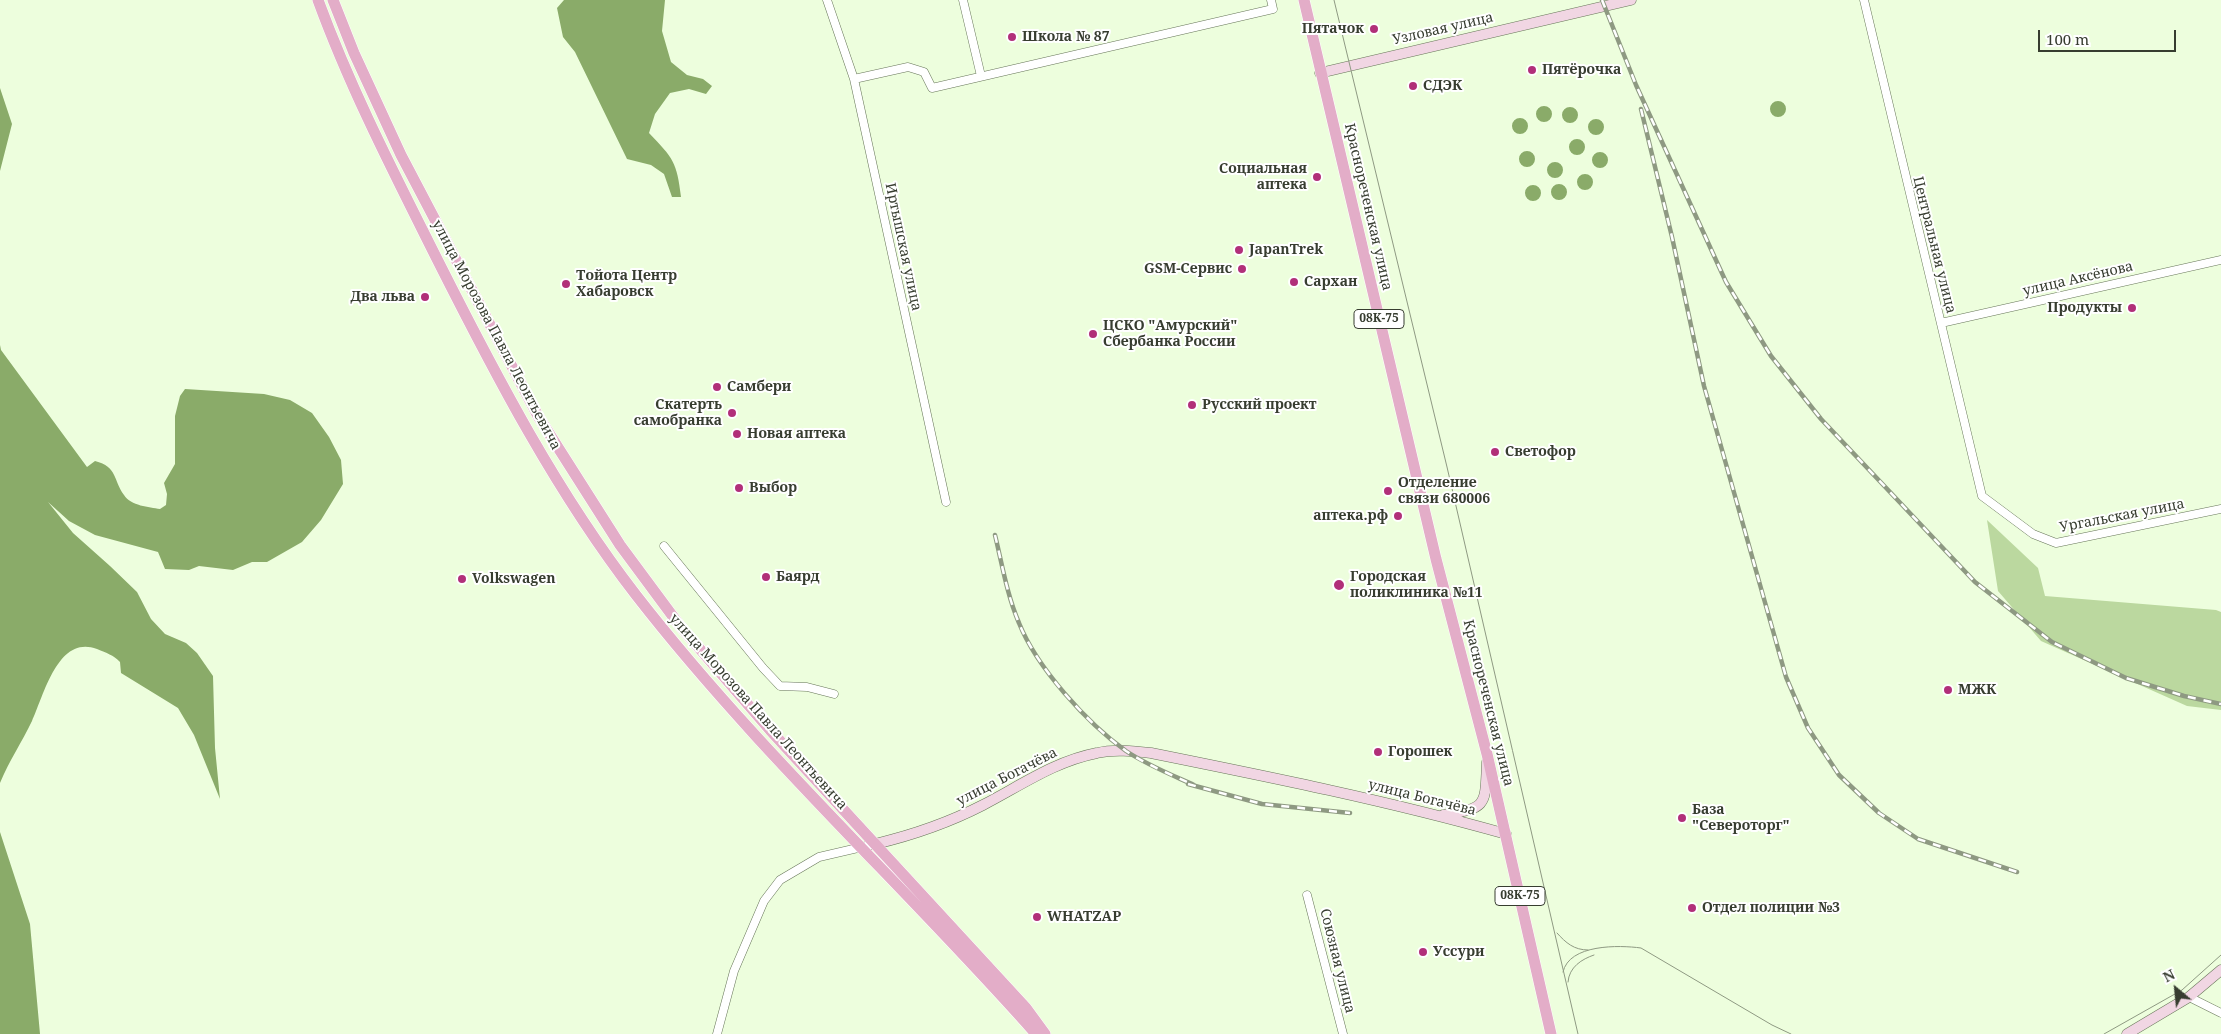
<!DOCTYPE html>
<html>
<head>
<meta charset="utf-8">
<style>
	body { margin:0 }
	#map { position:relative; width:2221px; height:1034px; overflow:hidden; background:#edfedd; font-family:"Noto Serif",serif }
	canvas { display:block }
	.north { position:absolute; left:2151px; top:964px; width:50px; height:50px; -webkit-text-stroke:4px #fff; paint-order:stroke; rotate:332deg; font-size:14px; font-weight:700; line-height:20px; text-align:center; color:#373d30 }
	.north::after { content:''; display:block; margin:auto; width:18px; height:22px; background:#373d30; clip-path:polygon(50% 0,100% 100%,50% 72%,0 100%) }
	.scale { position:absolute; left:2038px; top:30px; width:138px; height:22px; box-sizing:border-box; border:2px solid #373d30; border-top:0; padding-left:6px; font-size:15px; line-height:18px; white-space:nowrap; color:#373d30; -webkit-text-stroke:4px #fff; paint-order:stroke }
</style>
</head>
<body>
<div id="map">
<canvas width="2221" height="1034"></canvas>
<div class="north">N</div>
<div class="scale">100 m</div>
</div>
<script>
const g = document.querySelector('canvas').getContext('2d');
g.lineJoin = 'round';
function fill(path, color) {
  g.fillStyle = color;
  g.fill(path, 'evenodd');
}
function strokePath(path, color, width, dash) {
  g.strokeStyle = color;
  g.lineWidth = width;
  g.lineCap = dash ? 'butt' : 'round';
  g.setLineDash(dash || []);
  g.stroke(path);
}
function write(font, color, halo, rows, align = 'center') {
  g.font = font + ' "Noto Serif",serif';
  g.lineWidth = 4;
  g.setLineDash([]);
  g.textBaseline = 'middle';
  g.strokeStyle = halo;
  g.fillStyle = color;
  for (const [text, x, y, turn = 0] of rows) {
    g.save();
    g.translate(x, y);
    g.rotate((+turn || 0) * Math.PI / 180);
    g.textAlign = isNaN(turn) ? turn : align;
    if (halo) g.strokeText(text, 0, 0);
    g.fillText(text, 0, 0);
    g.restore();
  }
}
const green = new Path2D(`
	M1987 520 2038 568 2045 596 2216 610 2221 612V710L2187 706 2041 641 1998 591Z`);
const water = new Path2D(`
	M564 0H665L662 31 671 62 687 75 703 79 712 86 706 94 689 89 670 93 655 114 649 133C673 158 677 162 681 197H672L664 174 651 165 627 159 575 52 563 37 557 8Z
	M0 88 12 124 0 171Z
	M1770 109a8 8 0 1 1 16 0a8 8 0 1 1-16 0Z
	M1536 114a8 8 0 1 1 16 0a8 8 0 1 1-16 0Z
	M1562 115a8 8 0 1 1 16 0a8 8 0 1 1-16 0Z
	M1512 126a8 8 0 1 1 16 0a8 8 0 1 1-16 0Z
	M1588 127a8 8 0 1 1 16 0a8 8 0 1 1-16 0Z
	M1569 147a8 8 0 1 1 16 0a8 8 0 1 1-16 0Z
	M1519 159a8 8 0 1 1 16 0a8 8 0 1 1-16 0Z
	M1592 160a8 8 0 1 1 16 0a8 8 0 1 1-16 0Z
	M1547 170a8 8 0 1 1 16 0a8 8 0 1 1-16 0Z
	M1577 182a8 8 0 1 1 16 0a8 8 0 1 1-16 0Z
	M1551 192a8 8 0 1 1 16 0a8 8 0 1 1-16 0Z
	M1525 193a8 8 0 1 1 16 0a8 8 0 1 1-16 0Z
	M0 345 1 350 87 467 95 461C118 467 113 480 124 495 131 506 149 507 160 509L166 505 167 494 164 483 175 464V416L180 396 185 389 264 394 290 400 312 413 329 437 341 460 343 484 321 520 302 542 267 562H252L233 570 199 566 189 570 165 569 158 552 95 535 69 521 48 502 73 533 110 566 137 592 151 619 165 634 186 643 197 653 213 676 215 748 220 799 194 735 178 708 121 673 120 662C113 655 107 653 97 649 58 634 44 695 32 721 22 742 9 761 0 783Z
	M0 832 30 924 40 1034H0Z`);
const street = new Path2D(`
	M827 0 854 79 946 502
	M963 0 981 76
	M1864 0 1982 496 2033 534 2056 543 2221 509
	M854 79 908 67 924 72 932 88 1273 9 1271 0
	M1941 323 2221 260
	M664 546 763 668 780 686 807 687 834 694
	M1307 895 1343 1034
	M2189 997 2221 1013
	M717 1034 734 971 764 901 780 880 819 857 875 844`);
const secondary = new Path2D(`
	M1320 73 1631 0
	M1443 815C1488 808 1485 806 1487 762
	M875 844C913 835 948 823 983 805 1020 786 1055 761 1097 753 1114 749 1133 751 1151 753 1270 777 1389 801 1506 834
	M2127 1034 2189 997 2221 970`);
const primary = new Path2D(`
	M318 0C351 90 395 175 438 261 496 376 557 493 636 595 758 752 905 886 1036 1034
	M333 0 354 53 401 155 538 416 620 545 680 626 770 730 1026 1008 1045 1034
	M1304 0 1436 559 1487 754 1551 1034`);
const tram = new Path2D(`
	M1334 0 1447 467 1578 1034
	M1557 933C1566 943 1574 950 1588 950
	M1563 972C1569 944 1619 945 1641 948L1772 1025 1791 1034
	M1568 982C1569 967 1582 959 1594 955
	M2104 1034 2182 990 2221 955`);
const rail = new Path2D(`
	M1602 0 1636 85 1726 282 1771 356 1821 419 1975 582 2052 642 2126 678 2184 696 2221 704
	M1641 109 1672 237 1704 386 1786 677 1808 728 1839 775 1879 813 1918 839 2017 872
	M995 535C1002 564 1007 595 1019 623 1037 668 1087 723 1126 751 1147 765 1172 775 1194 785
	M1188 784 1262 804 1350 813`);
const markers = [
	[1374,29,5,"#b12f79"],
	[1012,37,5,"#b12f79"],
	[1532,70,5,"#b12f79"],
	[1413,86,5,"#b12f79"],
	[1317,177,5,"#b12f79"],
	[1239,250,5,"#b12f79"],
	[1242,269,5,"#b12f79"],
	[1294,282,5,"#b12f79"],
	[566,284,5,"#b12f79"],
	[425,297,5,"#b12f79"],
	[2132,308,5,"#b12f79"],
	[1093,334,5,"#b12f79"],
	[717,387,5,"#b12f79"],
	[1192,405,5,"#b12f79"],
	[732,413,5,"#b12f79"],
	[737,434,5,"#b12f79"],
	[1495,452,5,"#b12f79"],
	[739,488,5,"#b12f79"],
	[1388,491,5,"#b12f79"],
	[1398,516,5,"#b12f79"],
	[766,577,5,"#b12f79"],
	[462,579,5,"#b12f79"],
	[1339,585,6,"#b12f79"],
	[1948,690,5,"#b12f79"],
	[1378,752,5,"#b12f79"],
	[1682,818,5,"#b12f79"],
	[1692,908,5,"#b12f79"],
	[1037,917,5,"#b12f79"],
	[1423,952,5,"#b12f79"]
];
const shields = [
	[1379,319,50],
	[1520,896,50]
];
const shieldNames = [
	["08К-75",1379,319],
	["08К-75",1520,896]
];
const poiNames = [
	["Пятачок",1364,29,"right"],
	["Школа № 87",1022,37],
	["Пятёрочка",1542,70],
	["СДЭК",1423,86],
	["Социальная",1307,169,"right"],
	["аптека",1307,185,"right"],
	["JapanTrek",1249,250],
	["GSM-Сервис",1232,269,"right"],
	["Тойота Центр",576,276],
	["Хабаровск",576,292],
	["Сархан",1304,282],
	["Два льва",415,297,"right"],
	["Продукты",2122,308,"right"],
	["ЦСКО \"Амурский\"",1103,326],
	["Сбербанка России",1103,342],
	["Самбери",727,387],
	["Скатерть",722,405,"right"],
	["самобранка",722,421,"right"],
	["Русский проект",1202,405],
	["Новая аптека",747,434],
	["Светофор",1505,452],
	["Отделение",1398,483],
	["связи 680006",1398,499],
	["Выбор",749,488],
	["аптека.рф",1388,516,"right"],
	["Баярд",776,577],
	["Городская",1350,577],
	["поликлиника №11",1350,593],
	["Volkswagen",472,579],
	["МЖК",1958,690],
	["Горошек",1388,752],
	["База",1692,810],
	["\"Североторг\"",1692,826],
	["Отдел полиции №3",1702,908],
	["WHATZAP",1047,917],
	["Уссури",1433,952]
];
const streetNames = [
	["Узловая улица",1443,29,-13],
	["Краснореченская улица",1368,207,77],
	["Центральная улица",1934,245,76],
	["Иртышская улица",903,247,78],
	["улица Аксёнова",2078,279,-13],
	["улица Морозова Павла Леонтьевича",496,335,62],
	["Ургальская улица",2122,516,-11],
	["Краснореченская улица",1488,703,76],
	["улица Морозова Павла Леонтьевича",758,712,48],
	["улица Богачёва",1007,777,-27],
	["улица Богачёва",1422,798,14],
	["Союзная улица",1337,961,76]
];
fill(green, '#bbd89f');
fill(water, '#8aab69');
strokePath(street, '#677659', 9);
strokePath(secondary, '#677659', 11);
strokePath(primary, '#fff', 12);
strokePath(street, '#fff', 8);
strokePath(secondary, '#f1d6e3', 10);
strokePath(primary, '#e3adc8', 11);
strokePath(tram, '#8e9982', 1);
strokePath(rail, '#8e9982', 4.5);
strokePath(rail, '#fff', 2.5, [8]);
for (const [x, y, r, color] of markers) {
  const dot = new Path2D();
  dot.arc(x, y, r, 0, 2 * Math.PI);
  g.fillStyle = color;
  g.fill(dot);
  strokePath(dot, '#fff', 2);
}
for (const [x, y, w] of shields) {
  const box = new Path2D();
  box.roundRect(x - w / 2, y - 9.5, w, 19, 4);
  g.fillStyle = '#fff';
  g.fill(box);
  strokePath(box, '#373d30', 1);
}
write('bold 12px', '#373d30', null, shieldNames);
write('bold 14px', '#373d30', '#fff', poiNames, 'left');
write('14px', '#373d30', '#fff', streetNames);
</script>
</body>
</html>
